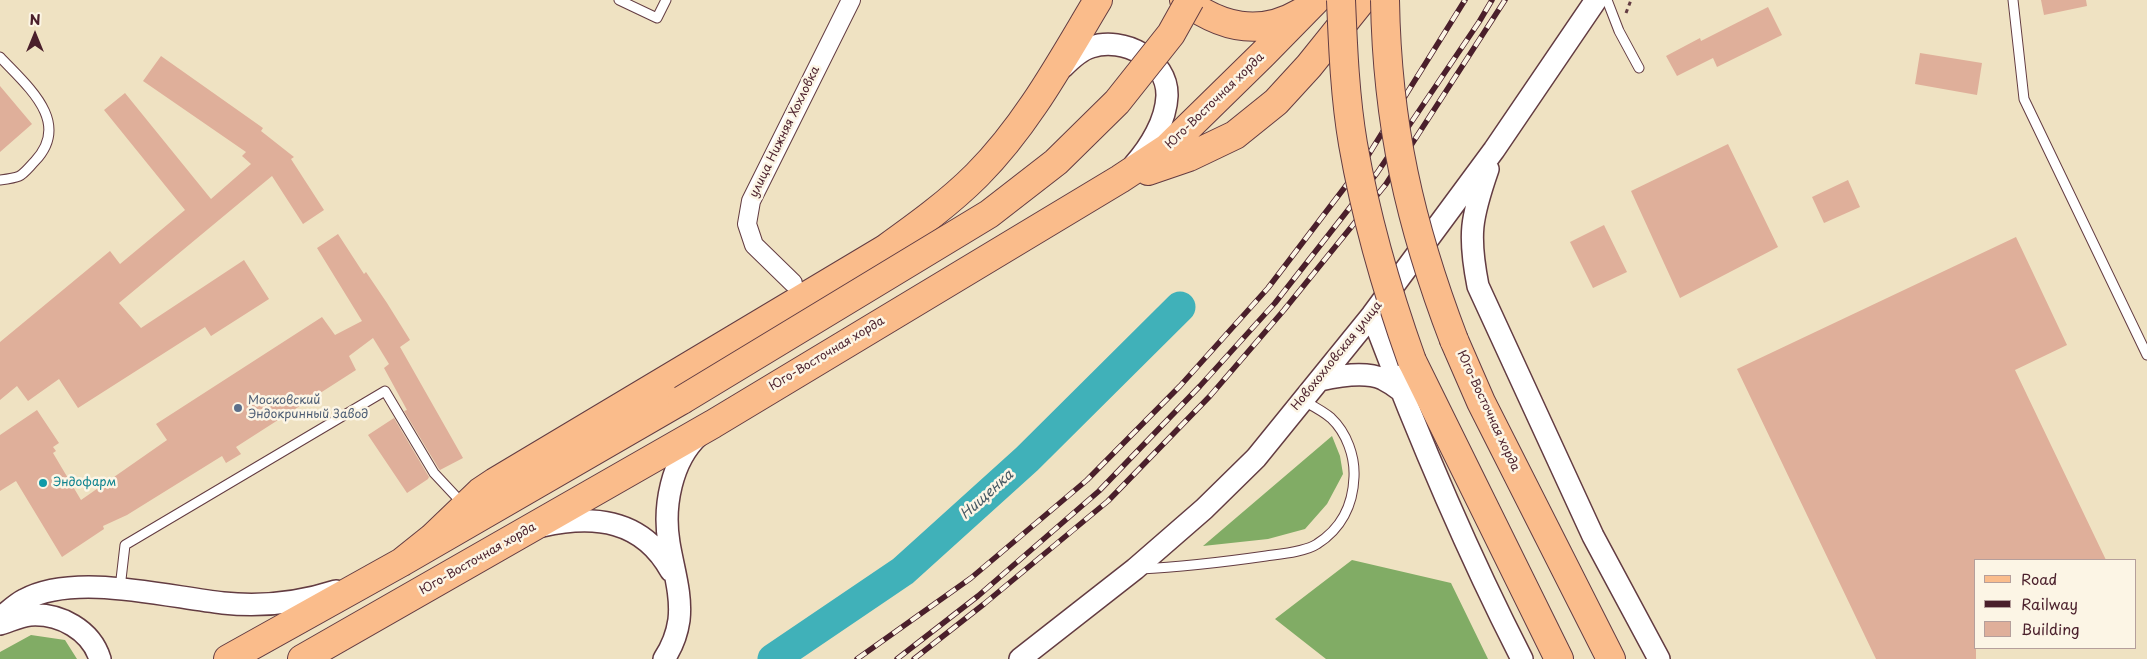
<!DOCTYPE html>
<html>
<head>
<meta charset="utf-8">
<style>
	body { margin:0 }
	#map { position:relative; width:2147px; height:659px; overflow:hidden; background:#efe2c2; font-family:"Playpen Sans",sans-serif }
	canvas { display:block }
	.legend { position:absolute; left:1974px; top:559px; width:162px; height:90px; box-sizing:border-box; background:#fcf5e5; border:1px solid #b59f9b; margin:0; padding:6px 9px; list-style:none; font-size:15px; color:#4a1f2b }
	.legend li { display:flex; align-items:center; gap:10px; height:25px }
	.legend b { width:25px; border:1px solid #b59f9b }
	.north { position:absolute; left:10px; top:10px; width:50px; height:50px; -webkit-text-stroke:4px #fcf5e5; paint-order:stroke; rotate:0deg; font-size:14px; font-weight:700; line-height:20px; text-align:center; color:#4a1f2b }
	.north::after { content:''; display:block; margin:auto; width:18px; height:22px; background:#4a1f2b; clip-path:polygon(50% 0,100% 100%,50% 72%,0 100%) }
</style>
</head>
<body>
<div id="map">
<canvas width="2147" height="659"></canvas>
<ul class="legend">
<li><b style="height:6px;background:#fabc8b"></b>Road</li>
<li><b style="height:6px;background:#4a1f2b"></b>Railway</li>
<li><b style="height:14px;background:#dfaf9a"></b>Building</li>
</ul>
<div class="north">N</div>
</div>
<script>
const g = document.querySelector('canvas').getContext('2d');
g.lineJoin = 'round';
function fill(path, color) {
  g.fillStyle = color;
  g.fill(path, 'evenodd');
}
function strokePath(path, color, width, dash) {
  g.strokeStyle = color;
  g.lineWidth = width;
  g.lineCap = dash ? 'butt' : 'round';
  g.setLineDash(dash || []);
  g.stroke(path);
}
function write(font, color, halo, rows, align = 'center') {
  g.font = font + ' "Playpen Sans",sans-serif';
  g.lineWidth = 5;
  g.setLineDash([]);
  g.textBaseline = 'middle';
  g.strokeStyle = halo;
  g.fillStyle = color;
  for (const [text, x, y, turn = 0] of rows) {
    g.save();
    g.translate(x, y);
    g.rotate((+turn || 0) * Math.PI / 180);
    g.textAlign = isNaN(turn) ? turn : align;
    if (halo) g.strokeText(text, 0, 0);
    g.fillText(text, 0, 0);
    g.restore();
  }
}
const forest = new Path2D(`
	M1332 436 1340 456 1343 474 1327 504 1305 529 1268 539 1203 546Z
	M1352 560 1451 583 1488 659H1326L1275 619Z
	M31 635 65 640 77 659H0V652Z`);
const river = new Path2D(`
	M773 659 903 571 1027 459 1180 307`);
const building = new Path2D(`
	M2041 0H2086L2087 6 2044 15Z
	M1768 7 1782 35 1717 67 1713 58 1677 76 1666 56 1700 38 1701 41Z
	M1920 53 1982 63 1977 95 1915 84Z
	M161 56 263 128 261 131 294 157 291 159 324 210 303 224 272 176 119 303 141 328 244 260 269 299 211 336 205 327 78 408 59 379 28 401 17 386 0 400V342L110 251 120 264 185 210 104 110 125 93 211 199 251 164 242 156 246 152 143 81Z
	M0 86 32 124 0 152Z
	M1728 144 1778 247 1680 298 1631 191Z
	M1848 180 1860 207 1824 223 1812 197Z
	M1604 225 1627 272 1593 288 1570 242Z
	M338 234 364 274 366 272 387 303 410 340 400 347 463 458 440 470 439 469 404 411 407 410 384 368 389 364 373 338 349 356 356 370 236 447 241 454 226 463 222 456 127 515 103 526 104 529 62 557 16 481 0 491V435L37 410 59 443 53 447 56 451 53 453 81 500 167 440 156 424 322 317 335 335 362 321 317 248Z
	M2016 237 2067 345 2015 370 2106 560H1976V659H1876L1737 369Z
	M394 418 429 477 428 479 407 493 368 435Z`);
const path = new Path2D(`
	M1626 13 1631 0`);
const service = new Path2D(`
	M619 0 657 18 666 0
	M1607 0 1619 31 1639 68
	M2013 0 2024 99 2147 355
	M0 57C27 86 72 122 35 161 20 177 23 177 0 180
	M1140 569C1183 567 1224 562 1266 556 1280 554 1305 552 1317 544 1341 529 1353 505 1354 477 1355 457 1347 433 1331 418 1323 411 1311 405 1302 400
	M120 588 125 545 385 391 434 473 463 504`);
const minor = new Path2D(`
	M793 283 754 245 747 224 751 201 851 0`);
const tertiary = new Path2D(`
	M1063 67C1071 59 1080 50 1091 47 1123 36 1168 59 1167 96 1166 121 1150 147 1134 165
	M1488 169C1471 218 1468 235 1478 286L1593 536 1659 659
	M1372 315C1416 431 1465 548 1522 659
	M1320 380C1338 376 1365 371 1383 379 1389 382 1395 386 1400 390
	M542 526C595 514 643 520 671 571
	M0 618C8 612 16 604 24 600 75 572 167 597 223 603 262 607 299 603 336 591
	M0 624C10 621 20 616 30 615 60 613 91 630 100 659
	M664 659C672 647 677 634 679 620 682 594 673 568 669 543 663 507 671 461 699 435
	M1020 659 1135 569 1204 509 1256 458 1372 315 1494 150 1596 0`);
const primary = new Path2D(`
	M1184 0C1220 27 1259 37 1300 13
	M1148 171 1189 157 1235 135 1276 102 1309 66 1362 0
	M1454 340 1481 402 1611 659
	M1412 361 1559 659
	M402 562 432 538 480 492 495 482 885 249C917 226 949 203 977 175 1027 125 1062 60 1098 0
	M228 659 402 562 682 400
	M302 659 713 424 1120 179 1167 148 1263 54 1316 0`);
const rail = new Path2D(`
	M857 659 971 578 1087 480 1180 386 1268 288 1364 162 1465 0
	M897 659 978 596 1099 491 1200 386 1275 303 1377 173 1479 22 1492 0
	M914 659 984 604 1108 501 1210 396 1284 310 1386 184 1505 0`);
const primaryBridge = new Path2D(`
	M1341 0C1343 48 1345 97 1353 144 1366 218 1387 291 1412 361
	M1385 0C1387 124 1410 225 1454 340
	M682 400 989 214 1056 162 1117 102 1171 34 1190 0`);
const markers = [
	[238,408,5,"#5c6f8a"],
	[43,483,5,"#0f9aa8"]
];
const streetNames = [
	["Юго-Восточная хорда",1215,101,-44],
	["улица Нижняя Хохловка",785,132,-64],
	["Юго-Восточная хорда",827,354,-31],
	["Новохохловская улица",1337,356,-51],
	["Юго-Восточная хорда",1488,411,65],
	["Юго-Восточная хорда",478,559,-30]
];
const serviceNames = [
	["Московский",248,401],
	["Эндокринный Завод",248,415]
];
const cultureNames = [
	["Эндофарм",53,483]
];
const waterNames = [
	["Нищенка",987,495,-42]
];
fill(forest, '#81ac65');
strokePath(river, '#40b1b9', 31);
fill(building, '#dfaf9a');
strokePath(service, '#633c42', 11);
strokePath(minor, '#633c42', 20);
strokePath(tertiary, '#633c42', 24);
strokePath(primary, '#633c42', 30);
strokePath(path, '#633c42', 3, [4, 4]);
strokePath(service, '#fff', 9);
strokePath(minor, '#fff', 18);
strokePath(tertiary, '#fff', 21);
strokePath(primary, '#fabc8b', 28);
strokePath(rail, '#4a1f2b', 5.5);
strokePath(rail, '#fcf5e5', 4, [11]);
strokePath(primaryBridge, '#633c42', 30, []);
strokePath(primaryBridge, '#fabc8b', 28);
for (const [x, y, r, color] of markers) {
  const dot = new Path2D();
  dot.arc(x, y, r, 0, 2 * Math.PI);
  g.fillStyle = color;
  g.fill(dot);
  strokePath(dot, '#fcf5e5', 2);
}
write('12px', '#4a1f2b', '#fcf5e5', streetNames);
write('12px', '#4e5e75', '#fcf5e5', serviceNames, 'left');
write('12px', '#0d838f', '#fcf5e5', cultureNames, 'left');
write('italic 14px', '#465964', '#fcf5e5', waterNames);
</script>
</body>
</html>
